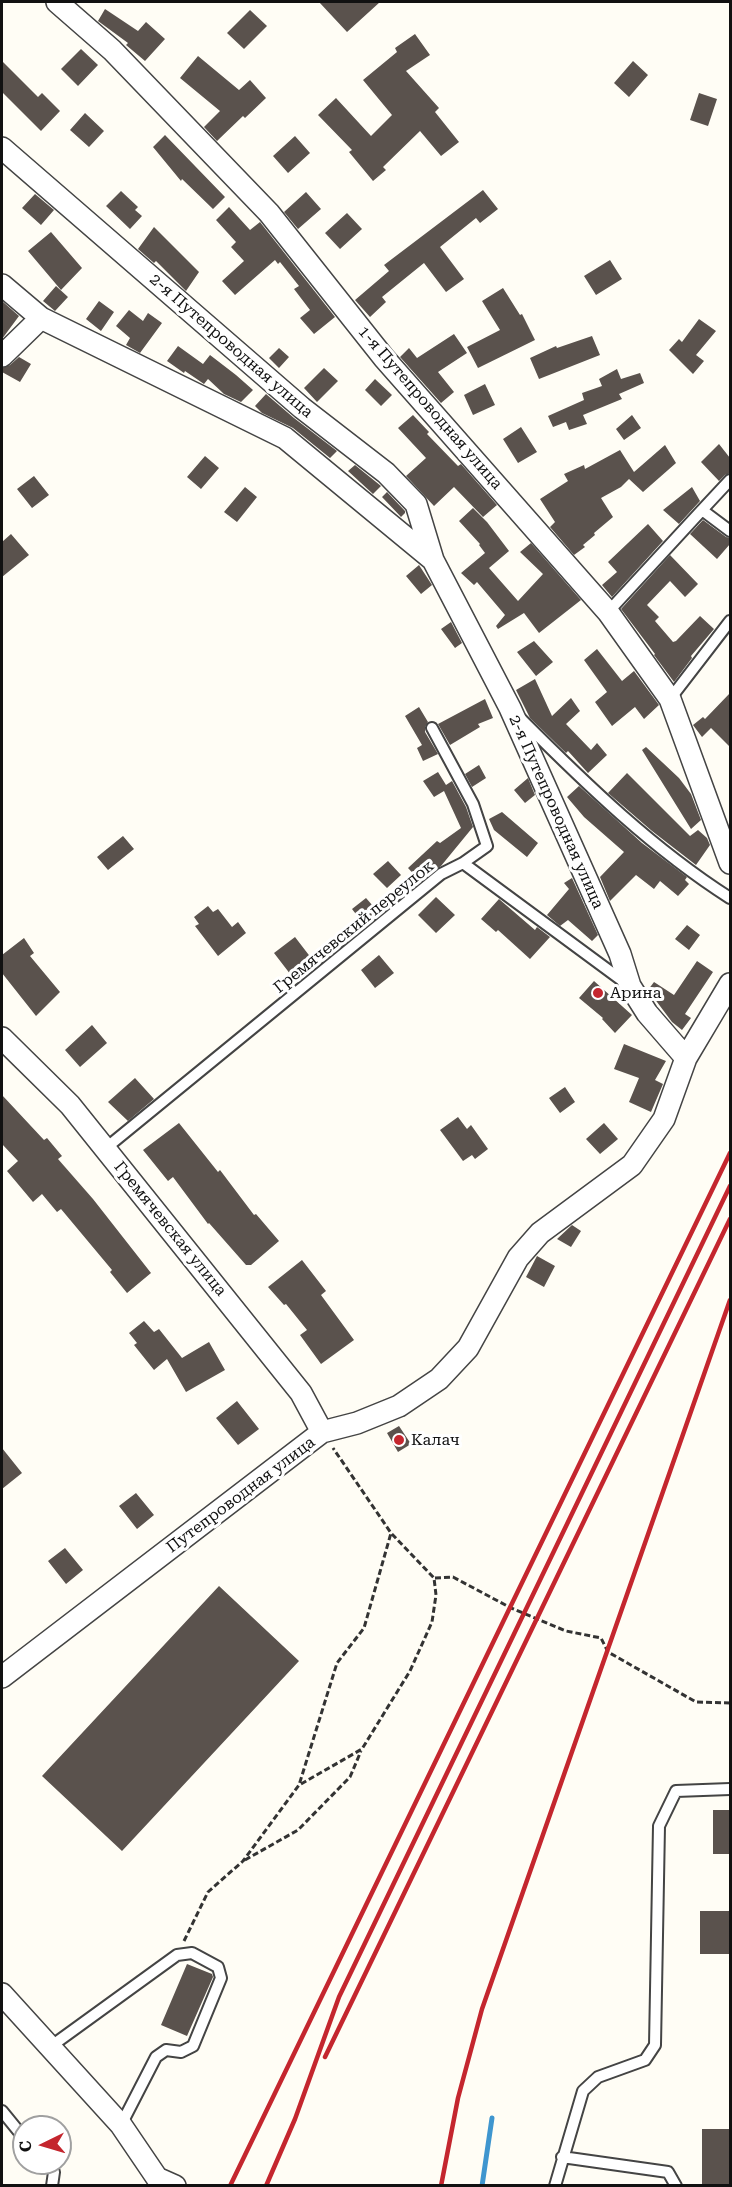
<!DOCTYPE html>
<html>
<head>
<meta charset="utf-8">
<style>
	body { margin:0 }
	#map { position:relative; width:732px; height:2187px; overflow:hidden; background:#fffdf5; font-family:"Roboto Serif",serif }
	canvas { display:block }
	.frame { position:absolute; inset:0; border:3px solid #111; pointer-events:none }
	.north { position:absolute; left:12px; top:2115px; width:60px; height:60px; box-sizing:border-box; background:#fff; border:2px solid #a0a0a0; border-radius:50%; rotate:265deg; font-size:16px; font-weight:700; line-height:24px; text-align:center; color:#111 }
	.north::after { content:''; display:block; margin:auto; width:21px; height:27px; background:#c4262e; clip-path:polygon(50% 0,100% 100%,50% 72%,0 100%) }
</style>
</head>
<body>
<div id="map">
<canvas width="732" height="2187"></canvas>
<div class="frame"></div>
<div class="north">С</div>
</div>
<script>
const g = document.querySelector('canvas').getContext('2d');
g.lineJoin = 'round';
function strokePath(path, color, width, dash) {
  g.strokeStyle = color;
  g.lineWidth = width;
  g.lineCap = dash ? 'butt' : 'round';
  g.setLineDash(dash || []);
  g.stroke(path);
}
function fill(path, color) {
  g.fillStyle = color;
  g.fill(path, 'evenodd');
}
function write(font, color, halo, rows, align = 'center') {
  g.font = font + ' "Roboto Serif",serif';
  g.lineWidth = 6;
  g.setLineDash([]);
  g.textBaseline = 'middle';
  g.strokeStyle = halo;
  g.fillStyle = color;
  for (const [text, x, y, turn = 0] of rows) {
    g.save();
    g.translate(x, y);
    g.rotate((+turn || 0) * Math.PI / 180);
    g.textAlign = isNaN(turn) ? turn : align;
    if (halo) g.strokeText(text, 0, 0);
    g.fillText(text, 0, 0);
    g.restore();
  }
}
const stream = new Path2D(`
	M482 2186 492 2118`);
const building = new Path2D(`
	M319 2H380L347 32Z
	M105 9 138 31 146 22 165 39 145 61 126 45 128 43 98 21Z
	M250 10 267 26 244 49 227 33Z
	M415 34 430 55 406 71 439 108 435 112 459 142 441 156 420 131 383 167 386 170 373 181 349 152 352 150 318 115 336 98 371 136 392 115 363 80 397 52 395 48Z
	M81 49 98 65 78 86 61 69Z
	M198 56 239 90 250 80 266 98 245 118 243 116 217 141 204 127 220 111 180 78Z
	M2 61 38 97 42 93 60 111 41 131 2 92Z
	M633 61 648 75 629 97 614 83Z
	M699 93 717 99 708 126 690 120Z
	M85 113 104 131 89 147 70 130Z
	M165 135 225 197 213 209 182 179 181 181 153 147Z
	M295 136 310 153 288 173 273 156Z
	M483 190 498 209 480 223 476 218 440 247 464 279 446 292 424 263 382 297 386 302 370 317 355 300 389 271 384 265Z
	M121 191 138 207 135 210 142 216 130 229 106 206Z
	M306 192 321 209 298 229 284 212Z
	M35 194 54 210 41 225 22 208Z
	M229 207 250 230 260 222 335 317 314 334 300 318 310 310 294 289 299 286 280 262 278 264 275 260 235 295 222 281 244 261 231 247 236 242 216 220Z
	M347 213 362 229 340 249 325 233Z
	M154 227 199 272 186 291 156 261 154 263 138 249Z
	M51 232 82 268 61 290 28 251Z
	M610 260 622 279 596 295 584 276Z
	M56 286 68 297 55 311 43 301Z
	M503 288 520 315 522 314 535 340 478 368 467 347 500 330 482 301Z
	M2 301 19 316 2 339Z
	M99 301 114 312 101 331 86 319Z
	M129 310 143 321 148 313 162 323 140 353 126 345 130 338 116 326Z
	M699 319 716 331 696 355 704 361 693 374 669 350 679 339 682 342Z
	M454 334 467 353 438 372 454 392 441 403 400 357 409 348 417 358Z
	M592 336 600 355 539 379 530 358 556 346 557 348Z
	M178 346 203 364 210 355 236 375 253 390 241 402 224 394 208 379 204 384 185 371 184 373 167 361Z
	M279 348 289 357 279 368 269 358Z
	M19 357 31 364 20 382 2 372V368L10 365Z
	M324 368 338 381 317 402 304 388Z
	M617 369 621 379 640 373 644 383 619 394 622 399 583 415 587 424 569 430 566 422 553 427 548 416 584 400 582 393 602 386 599 379Z
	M375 379 392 395 381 406 365 390Z
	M485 384 495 405 473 415 464 395Z
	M266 394 294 418 337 451 330 458 293 428 262 413 255 406Z
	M413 415 429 432 427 434 458 466 461 464 497 505 483 517 454 487 434 506 406 476 426 458 398 428Z
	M632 415 641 428 624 440 616 429Z
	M521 427 537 452 518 463 503 439Z
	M719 444 730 458V473L725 475 719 481 701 462Z
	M665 445 676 463 643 492 629 479 621 487 601 498 613 517 594 533 595 535 583 545 585 547 574 555 550 527 555 522 540 499 568 481 564 474 584 465 585 469 620 450 634 472Z
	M205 456 219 468 201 489 187 477Z
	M355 465 381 486 373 494 348 471Z
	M34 476 49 495 32 508 17 489Z
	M245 487 257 497 237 522 224 512Z
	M692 487 700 501 679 524 663 510Z
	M387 492 405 511V513L401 517 382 497Z
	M473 508 487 522 509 551 489 568 518 601 543 574 520 552 531 543 581 600 539 633 524 613 498 629 496 626 505 615 477 582 474 585 461 573 485 553 479 545 480 544 459 521Z
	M703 520 726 537 730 538V544L717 559 690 534Z
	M648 524 663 541 612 597 602 585 617 572 608 562Z
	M11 534 29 555 2 577V542Z
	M670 555 698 584 685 597 670 581 647 605 659 617 655 621 673 642 676 641 700 616 714 629 691 656 692 658 674 682 654 655 655 654 621 609Z
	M419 565 432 585 421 594 406 576Z
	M451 622 462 643 455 648 441 629Z
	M534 641 553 662 536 676 517 652Z
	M597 649 622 681 634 671 659 705 644 719 635 707 612 726 595 702 607 692 584 660Z
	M535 679 552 716 571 698 580 711 566 724 591 750 597 743 607 755 588 773 568 751 566 753 530 718 516 690Z
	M730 693V747L711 728 702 737 693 725 703 717 705 719Z
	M485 699 493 718 478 724 480 727 450 745 438 724Z
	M419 707 428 722 425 727V732L438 754 423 761 417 748 422 745 405 716Z
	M646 747 679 778 691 794 701 820 691 829 642 750Z
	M479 765 486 778 472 787 465 774Z
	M438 772 446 785 452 781 466 807 473 827 441 866 420 881 408 868 437 841 440 843 461 828 444 791 434 797 423 781Z
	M627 773 690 836 698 830 707 838 710 845 696 865 652 831 608 793Z
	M528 778 535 795 525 803 514 790Z
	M579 786 642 843 687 877 685 880 689 884 678 896 660 881 654 889 636 875 610 901 600 877 624 852 584 817 567 797Z
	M502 812 538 843 527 857 494 830 489 819Z
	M123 836 134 849 108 870 97 857Z
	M388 861 401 875 387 888 373 874Z
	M572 878 598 935 592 941 568 920 560 926 547 915 569 889 564 883Z
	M436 897 455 915 436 933 418 915Z
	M366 898 380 914 365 926 352 909Z
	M499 899 535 930 537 927 550 937 530 959 498 930 496 932 481 919Z
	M208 906 213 912 218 909 232 927 238 922 246 933 218 956 195 926 199 924 194 917Z
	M687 925 700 935 689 950 675 939Z
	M295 937 315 963 294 979 274 953Z
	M24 938 34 953 30 956 60 992 36 1016 2 973V955Z
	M379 955 394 973 375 988 361 970Z
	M697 961 713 972 685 1014 691 1018 682 1030 672 1022 648 990 654 982 674 995Z
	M594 981 632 1015 615 1033 602 1019 603 1018 579 998Z
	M92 1025 107 1043 80 1067 65 1050Z
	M624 1044 666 1061 655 1080 663 1084 651 1112 629 1102 639 1078 614 1069Z
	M135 1078 154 1099 128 1121 108 1102Z
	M565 1087 575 1102 560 1113 549 1098Z
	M2 1095 44 1140 47 1138 62 1156 58 1159 93 1199 151 1273 127 1293 110 1272 112 1270 61 1209 57 1212 42 1194 33 1202 7 1171 18 1161 2 1144Z
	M458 1117 467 1129 471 1125 488 1149 475 1159 472 1155 463 1161 440 1130Z
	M179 1123 218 1172 220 1170 254 1215 256 1214 279 1241 251 1265H246L209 1223 208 1224 173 1177 168 1181 143 1150Z
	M604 1123 618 1139 600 1154 586 1139Z
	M572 1225 581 1231 571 1247 557 1239Z
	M537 1256 555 1266 544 1287 526 1277Z
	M302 1260 326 1291 321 1295 354 1340 321 1364 300 1335 307 1330 286 1304 284 1305 268 1287Z
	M144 1321 154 1332 159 1329 182 1358 209 1342 225 1370 186 1392 167 1359 154 1370 134 1345 137 1343 129 1333Z
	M237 1401 259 1429 238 1445 216 1418Z
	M399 1426 411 1444 398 1452 387 1433Z
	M2 1448 22 1473 2 1489Z
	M136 1493 154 1515 137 1529 119 1506Z
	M65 1548 83 1570 66 1584 48 1561Z
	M219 1586 299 1661 122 1851 42 1776Z
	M713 1810H730V1854H713Z
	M700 1911H730V1954H700Z
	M187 1964 212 1974 213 1977 187 2036 161 2025Z
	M702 2129H730V2186H702Z`);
const path = new Path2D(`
	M435 1578 453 1577 511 1608 566 1631 601 1638 608 1652 696 1702 730 1703
	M301 1784 362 1749 410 1671 432 1622 436 1595 434 1578 391 1533 333 1448
	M245 1860 298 1830 350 1777 361 1751
	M184 1941 208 1892 243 1861 299 1785 337 1663 364 1628 391 1533`);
const service = new Path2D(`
	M702 510 730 480
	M608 612 702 510 730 531
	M670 699 730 621
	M521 719C586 784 653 849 730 898
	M432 728 473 804 487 846 463 863
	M106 1148 441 874 463 863 627 984
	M50 2047 177 1955 192 1953 218 1967 221 1978 193 2046 181 2052 166 2050 156 2057 121 2125
	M2 2111 24 2138
	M562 2157 668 2172 676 2186
	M46 2163 54 2172 52 2186
	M555 2186 583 2091 598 2077 645 2060 655 2045 659 1826 676 1791 730 1789`);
const minor = new Path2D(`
	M57 2 112 50 269 213 384 358 608 612 670 699 730 863
	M2 148 302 408 386 473 416 504 433 560
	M2 285 41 318 285 438 433 560 510 708 620 954 630 986 647 1013 686 1058
	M2 356 41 318
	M2 1038 70 1105 301 1393 322 1432
	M2 1677 322 1432 357 1423 399 1406 439 1379 468 1348 518 1258 540 1233 632 1165 664 1119 686 1058 730 984
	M2 1994 121 2125 157 2178 175 2186`);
const rail = new Path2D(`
	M325 2057 730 1219
	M230 2186 730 1153
	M266 2186 295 2119 339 1997 730 1186
	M441 2186 458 2098 482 2009 730 1300`);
const markers = [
	[598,993,6,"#c4262e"],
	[399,1440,6,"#c4262e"]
];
const streetNames = [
	["2-я Путепроводная улица",231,346,41],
	["1-я Путепроводная улица",430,408,49],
	["2-я Путепроводная улица",556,812,66],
	["Гремячевский переулок",354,927,-39],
	["Гремячевская улица",170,1229,51],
	["Путепроводная улица",241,1495,-37]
];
const poiNames = [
	["Арина",610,993],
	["Калач",411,1440]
];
strokePath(stream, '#3f96cf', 5);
fill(building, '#5a524d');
strokePath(service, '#444', 14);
strokePath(minor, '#444', 24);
strokePath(path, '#333', 3, [6, 3]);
strokePath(service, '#fff', 10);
strokePath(minor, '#fff', 21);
strokePath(rail, '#c4262e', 4.5);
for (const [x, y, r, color] of markers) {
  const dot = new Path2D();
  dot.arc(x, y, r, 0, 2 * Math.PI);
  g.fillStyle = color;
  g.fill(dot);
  strokePath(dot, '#fff', 2);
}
write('16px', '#111', '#fff', streetNames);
write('16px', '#111', '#fff', poiNames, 'left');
</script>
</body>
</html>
